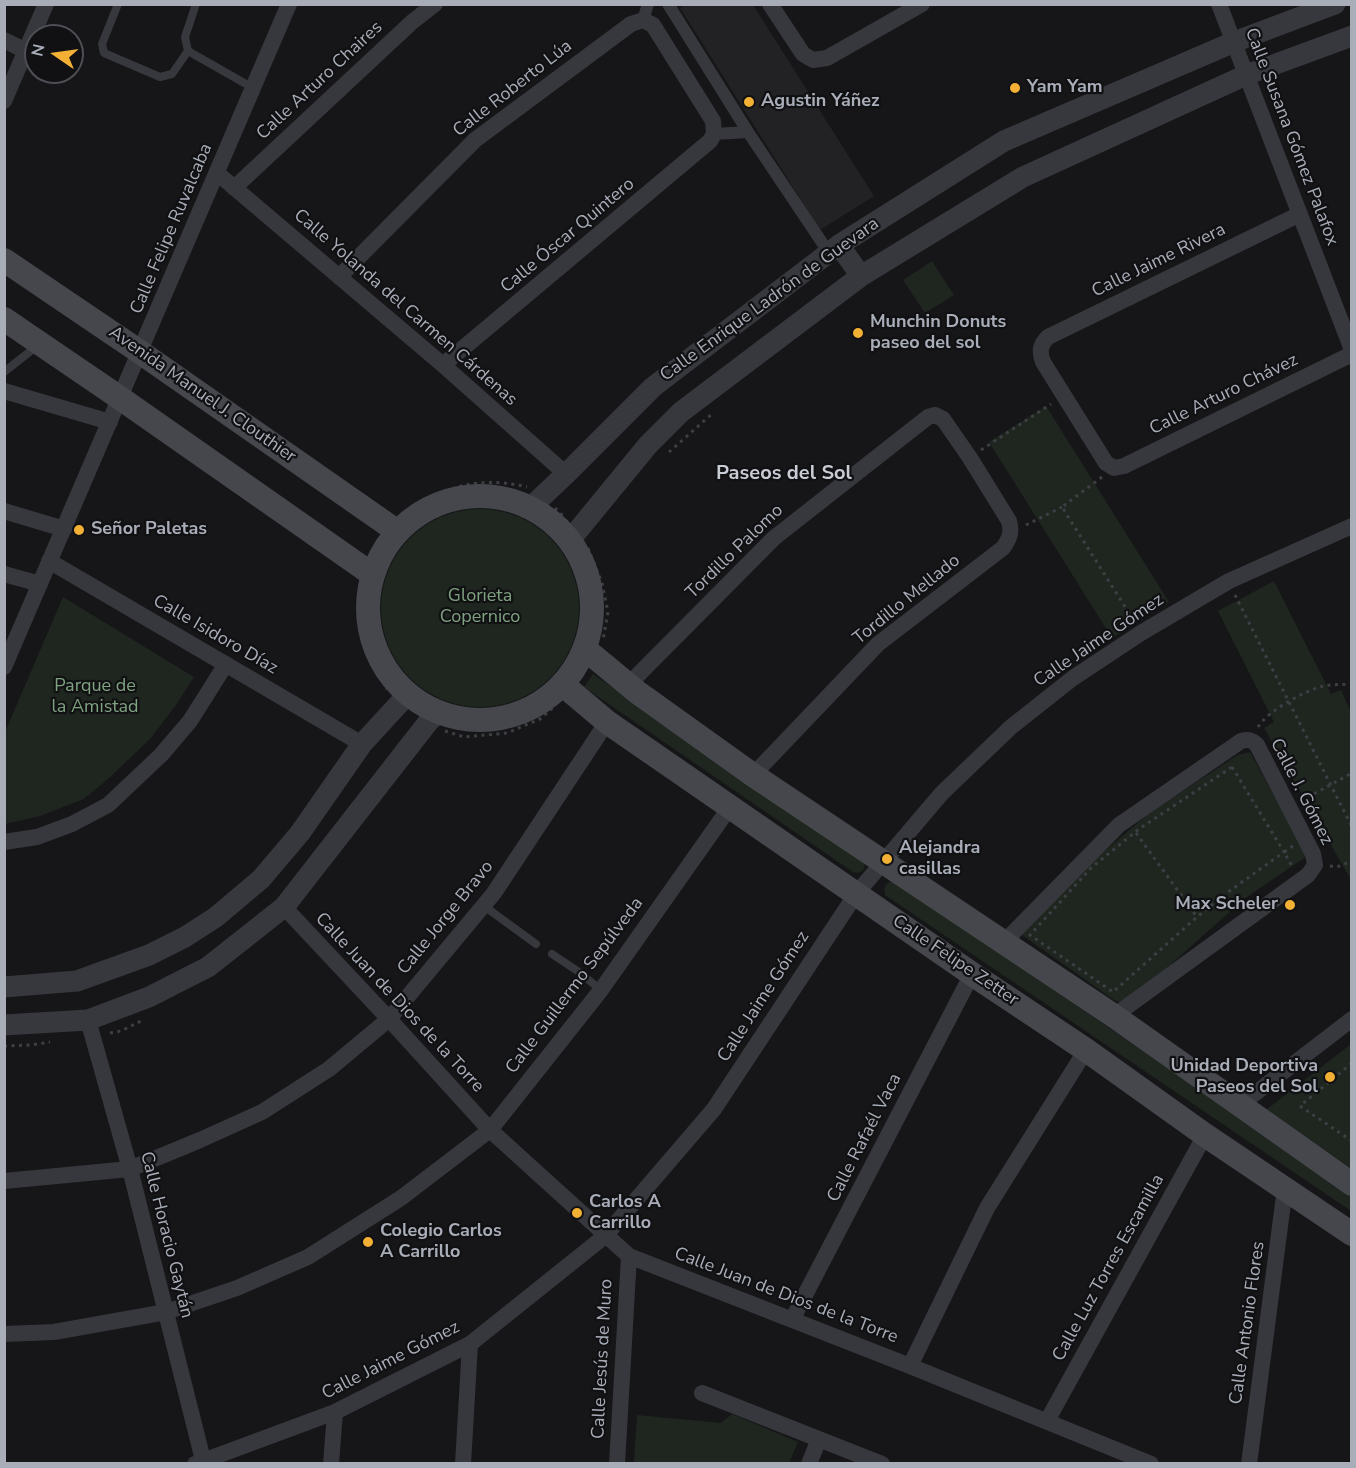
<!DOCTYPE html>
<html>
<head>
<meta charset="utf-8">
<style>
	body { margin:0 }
	#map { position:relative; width:1356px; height:1468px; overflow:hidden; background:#161618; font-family:"Nunito Sans",sans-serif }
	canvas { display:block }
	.frame { position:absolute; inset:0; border:6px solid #a8adb8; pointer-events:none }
	.north { position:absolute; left:24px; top:24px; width:60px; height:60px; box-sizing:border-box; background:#111113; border:2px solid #4d4f55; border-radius:50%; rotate:283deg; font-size:16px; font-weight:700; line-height:24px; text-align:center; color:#a8adb8 }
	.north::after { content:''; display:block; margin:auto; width:21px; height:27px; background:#f2b134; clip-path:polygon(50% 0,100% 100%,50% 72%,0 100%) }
</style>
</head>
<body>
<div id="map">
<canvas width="1356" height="1468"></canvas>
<div class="frame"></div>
<div class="north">N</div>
</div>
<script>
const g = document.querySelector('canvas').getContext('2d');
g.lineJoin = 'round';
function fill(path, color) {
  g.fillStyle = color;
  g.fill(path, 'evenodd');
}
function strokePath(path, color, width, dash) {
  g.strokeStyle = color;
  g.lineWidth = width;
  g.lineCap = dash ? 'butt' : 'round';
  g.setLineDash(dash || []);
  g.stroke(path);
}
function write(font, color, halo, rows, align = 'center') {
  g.font = font + ' "Nunito Sans",sans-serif';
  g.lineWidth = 4.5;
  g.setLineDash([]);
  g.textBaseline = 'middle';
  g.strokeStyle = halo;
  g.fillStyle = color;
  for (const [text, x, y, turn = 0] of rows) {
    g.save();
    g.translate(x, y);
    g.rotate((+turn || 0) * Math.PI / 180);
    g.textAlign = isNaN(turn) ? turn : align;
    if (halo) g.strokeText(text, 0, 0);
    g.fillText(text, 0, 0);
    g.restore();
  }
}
const built = new Path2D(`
	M686 5H753L874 196 820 230 680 8Z`);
const green = new Path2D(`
	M932 261 954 295 925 313 903 280Z
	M1046 406 1169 602 1112 638 989 442Z
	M381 608a99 99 0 1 1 198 0a99 99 0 1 1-198 0Z
	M1274 581 1331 694 1341 690 1351 712V880L1264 728 1274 722 1218 611Z
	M63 597 194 677 176 705 150 739 109 778 84 799 40 816 5 824V732Z
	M593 674 862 859 865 864 863 870 858 873 853 872 584 687Z
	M1250 752 1307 856 1244 899 1151 982 1123 1004 1114 1000 1022 935 1083 869 1153 810 1238 755Z
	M894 881 1351 1193V1211L885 895C883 887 886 882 894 881Z
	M1351 1044V1168L1266 1110Z
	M732 1414 798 1442 789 1463H634L637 1415 721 1423Z`);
const path = new Path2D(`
	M981 450 1051 404
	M669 452 713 413
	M1102 477 1062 507 1134 621
	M555 508 565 518
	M406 513C414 505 424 501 434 496 466 481 492 479 527 487
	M1026 525 1062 507
	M588 548 602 583 608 612 603 640
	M360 589 359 594 363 633 382 679 387 686V690
	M1235 595 1352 827
	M1258 727C1270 709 1303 692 1323 686 1331 684 1342 685 1352 684
	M445 731 464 737 507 733 540 719 556 705
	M1232 767 1284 852 1224 895 1197 917 1113 992 1030 935 1091 868 1139 829Z
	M1301 801 1352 773
	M1136 833 1197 917
	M1293 846 1284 852 1293 868
	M1330 866 1337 867 1352 861
	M110 1033 121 1031 143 1020
	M4 1046 31 1045 50 1042
	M1352 1063 1300 1106 1352 1141`);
const service = new Path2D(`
	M118 4 102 44 104 53 160 77 172 74 188 51
	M196 4 185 37 188 51 253 88
	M4 372 37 346
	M484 906 536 944
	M552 954 579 972 601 990`);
const pedestrian = new Path2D(`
	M668 4 748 132 829 253
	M643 20 648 4
	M714 134 748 132`);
const minor = new Path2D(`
	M770 4 803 54 813 60 827 58 922 4
	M1219 4 1352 350
	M4 40 26 51
	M4 101 46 4
	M217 173 443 365 566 474
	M234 188 412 22 435 4
	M1300 214 1048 337C1040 345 1039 351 1043 362L1106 463 1114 468 1124 466 1352 354
	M339 277 475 140 631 24 643 20 653 25 713 121 714 134 710 141 443 365
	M4 391 110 422
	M4 511 64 529
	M49 561 362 744
	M4 574 40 584
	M4 667 289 4
	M628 685 774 538 928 417 935 415 943 419 970 458 1009 521C1012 532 1010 538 1003 548L878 644 753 775
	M4 842 37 837 72 824 108 805 161 755 190 721 226 664
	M284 907 389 1019 490 1130 629 1256 910 1366 1151 1464
	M1003 943 1119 825 1241 741C1249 739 1252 740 1257 745L1313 854 1315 865 1308 875 1114 1016
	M88 1020 130 1169 203 1460
	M1240 1105 1352 1019
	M4 1181 130 1169 200 1140 262 1112 329 1069 389 1019 494 893 607 722
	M792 1320 972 974
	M4 1334 54 1332 166 1312 237 1288 308 1257 401 1198 490 1130 601 990 730 807
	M910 1366 987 1208 1086 1050
	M702 1393 882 1464
	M1047 1421 1205 1135
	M195 1464 335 1412 470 1344 605 1236 714 1109 856 894 942 793 1011 727 1073 678 1141 633 1229 581 1352 526
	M331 1464 335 1412
	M463 1464 470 1344
	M617 1464 629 1256
	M809 1464 819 1439
	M1249 1464 1285 1188`);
const tertiary = new Path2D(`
	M839 245 861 276
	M531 507 566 474 653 387 839 245 1004 141 1234 42 1335 4
	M570 540 648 445 681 412 861 276 1023 177 1246 75 1352 36
	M4 987 77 981 149 955 185 937 216 917 261 879 300 833 362 744 408 694
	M4 1025 88 1020 149 997 208 967 284 907 429 721 438 713`);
const secondary = new Path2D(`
	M4 260 140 352 398 532
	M4 319 120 398 373 575
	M368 608a112 112 0 1 1 224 0a112 112 0 1 1-224 0Z
	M585 649 637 692 753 775 1114 1016 1352 1184
	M562 684 607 722 972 974 1086 1050 1205 1135 1352 1234`);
const markers = [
	[1015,88,6,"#f2b134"],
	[749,102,6,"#f2b134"],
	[858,333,6,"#f2b134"],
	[79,530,6,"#f2b134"],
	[887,859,6,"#f2b134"],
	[1290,905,6,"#f2b134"],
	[1330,1077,6,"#f2b134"],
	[577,1213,6,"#f2b134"],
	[368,1242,6,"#f2b134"]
];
const streetNames = [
	["Calle Arturo Chaires",320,81,-43],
	["Calle Roberto Lúa",513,89,-38],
	["Calle Susana Gómez Palafox",1291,137,69],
	["Calle Felipe Ruvalcaba",172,229,-67],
	["Calle Óscar Quintero",568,236,-40],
	["Calle Jaime Rivera",1159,261,-26],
	["Calle Enrique Ladrón de Guevara",770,300,-36],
	["Calle Yolanda del Carmen Cárdenas",405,308,41],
	["Avenida Manuel J. Clouthier",202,395,35],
	["Calle Arturo Chávez",1224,395,-26],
	["Tordillo Palomo",735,552,-44],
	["Tordillo Mellado",907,600,-39],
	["Calle Isidoro Díaz",215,635,30],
	["Calle Jaime Gómez",1099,641,-34],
	["Calle J. Gómez",1301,792,63],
	["Calle Jorge Bravo",446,918,-51],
	["Calle Felipe Zetter",955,961,34],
	["Calle Guillermo Sepúlveda",575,986,-53],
	["Calle Jaime Gómez",764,997,-57],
	["Calle Juan de Dios de la Torre",399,1003,47],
	["Calle Rafaél Vaca",865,1138,-63],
	["Calle Horacio Gaytán",166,1235,76],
	["Calle Luz Torres Escamilla",1109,1268,-61],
	["Calle Juan de Dios de la Torre",786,1296,21],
	["Calle Antonio Flores",1248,1323,-82],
	["Calle Jesús de Muro",603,1359,-87],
	["Calle Jaime Gómez",391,1361,-27]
];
const poiNames = [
	["Yam Yam",1027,88],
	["Agustin Yáñez",761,102],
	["Munchin Donuts",870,323],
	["paseo del sol",870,344],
	["Señor Paletas",91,530],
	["Alejandra",899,849],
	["casillas",899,870],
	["Max Scheler",1278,905,"right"],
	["Unidad Deportiva",1318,1067,"right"],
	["Paseos del Sol",1318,1088,"right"],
	["Carlos A",589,1203],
	["Carrillo",589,1224],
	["Colegio Carlos",380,1232],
	["A Carrillo",380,1253]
];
const parkNames = [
	["Glorieta",480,597],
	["Copernico",480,618],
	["Parque de",95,687],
	["la Amistad",95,708]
];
const neighbourhoodNames = [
	["Paseos del Sol",784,474]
];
fill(built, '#222225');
fill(green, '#1e261f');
strokePath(path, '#3d3f44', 3, [3, 4.5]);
strokePath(service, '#37383d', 8);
strokePath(pedestrian, '#37383d', 12);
strokePath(minor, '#37383d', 16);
strokePath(tertiary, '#37383d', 21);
strokePath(secondary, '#45474d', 24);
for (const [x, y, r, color] of markers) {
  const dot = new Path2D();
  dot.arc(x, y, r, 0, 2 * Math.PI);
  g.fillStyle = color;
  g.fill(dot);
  strokePath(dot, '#111113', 2);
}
write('18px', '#a8adb8', '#111113', streetNames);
write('bold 18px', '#a8adb8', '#111113', poiNames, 'left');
write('18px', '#7fa381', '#111113', parkNames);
write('bold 20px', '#c9ccd4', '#111113', neighbourhoodNames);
</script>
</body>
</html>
